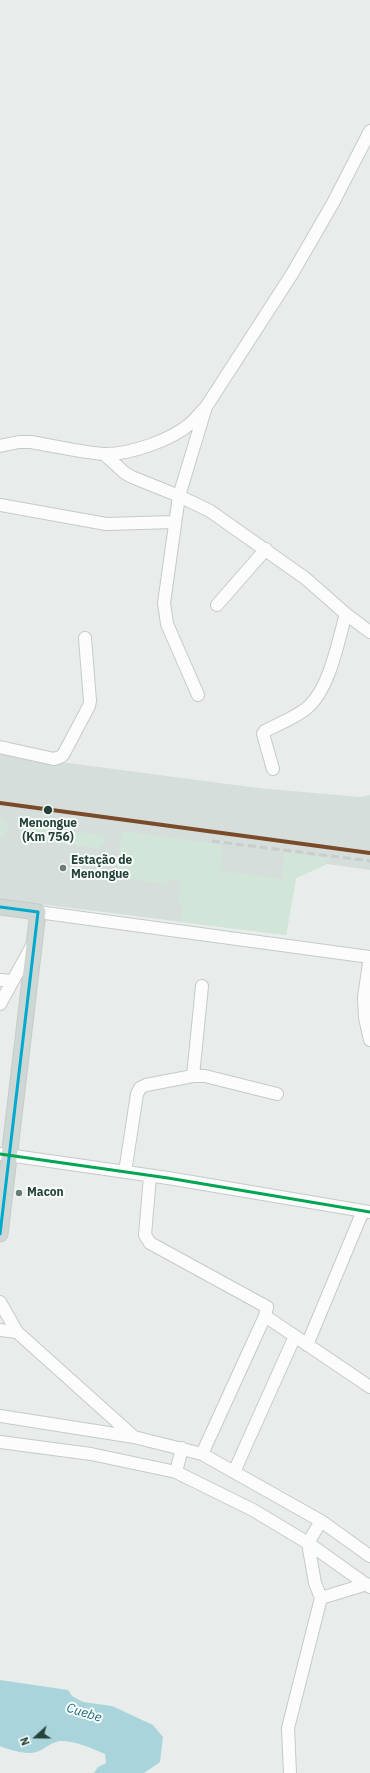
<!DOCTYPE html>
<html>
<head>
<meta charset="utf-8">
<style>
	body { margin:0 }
	#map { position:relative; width:370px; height:1773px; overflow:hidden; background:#e8edeb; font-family:"IBM Plex Sans",sans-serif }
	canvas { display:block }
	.north { position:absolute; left:16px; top:1717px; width:40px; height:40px; -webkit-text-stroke:3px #f7fbf9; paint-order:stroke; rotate:249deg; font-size:11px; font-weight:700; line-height:16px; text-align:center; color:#24423a }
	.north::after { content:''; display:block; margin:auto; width:14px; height:18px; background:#24423a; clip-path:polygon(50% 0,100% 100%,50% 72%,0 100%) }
</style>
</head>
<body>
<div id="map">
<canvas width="370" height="1773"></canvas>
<div class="north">N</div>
</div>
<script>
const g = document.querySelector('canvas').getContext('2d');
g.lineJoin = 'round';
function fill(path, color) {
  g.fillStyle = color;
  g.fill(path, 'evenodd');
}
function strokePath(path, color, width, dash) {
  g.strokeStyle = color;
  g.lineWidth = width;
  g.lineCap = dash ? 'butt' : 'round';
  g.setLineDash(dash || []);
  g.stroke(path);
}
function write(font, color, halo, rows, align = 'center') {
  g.font = font + ' "IBM Plex Sans",sans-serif';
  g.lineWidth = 4;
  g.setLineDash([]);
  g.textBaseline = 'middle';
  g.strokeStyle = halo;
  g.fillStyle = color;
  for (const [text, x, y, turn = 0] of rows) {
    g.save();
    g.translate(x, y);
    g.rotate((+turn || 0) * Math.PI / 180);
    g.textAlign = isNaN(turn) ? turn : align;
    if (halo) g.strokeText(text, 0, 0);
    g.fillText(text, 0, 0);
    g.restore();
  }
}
const built = new Path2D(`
	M0 754 258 788 360 797 370 795V870L327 864 296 878 286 935 0 899Z`);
const green = new Path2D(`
	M0 819 7 823C10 829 7 835 0 836Z
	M27 824 45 826 51 830V838L45 842 23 838 20 833 21 828Z
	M66 831 101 835 104 838V844L99 848 64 844C58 840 59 833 66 831Z
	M122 831 222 845 220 871 282 879 285 852 328 858 327 864 296 878 286 935 180 922 183 903 178 902 181 881 168 879 167 884 116 877Z`);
const water = new Path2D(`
	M0 1680 68 1690 72 1696 83 1702 112 1706 153 1725 163 1737 160 1762 144 1773H94L98 1767 106 1763 105 1754C91 1748 76 1741 61 1741 53 1741 46 1748 39 1751 30 1756 9 1750 0 1746Z`);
const minor = new Path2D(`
	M0 446 19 442H31C54 446 79 452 103 454 129 455 172 440 191 423 196 418 201 412 206 407L292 274 333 203 370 131
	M104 454 125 473 132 477 179 496 210 511 305 578 346 614 370 632
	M0 505 106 524 174 522
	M217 605 266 549
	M198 695 167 624 164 603 179 496 205 410
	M0 747 54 759 60 757 63 755 89 706 90 701 85 638
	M273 769 263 734 265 731C278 724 297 717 308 707 330 688 338 641 346 614
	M38 912 370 957
	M370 957 364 997 365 1018 370 1040
	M0 980 12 981
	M0 1004 32 946
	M193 1076 202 986
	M0 1154 168 1178 370 1212
	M125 1172 137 1094 140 1088 146 1085 193 1076H205L277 1094
	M150 1176 145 1235 150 1243 267 1307 265 1316 202 1454
	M0 1302 17 1332 134 1437
	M265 1316 370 1387
	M0 1330 17 1332
	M307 1345 363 1211
	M0 1416 134 1437 202 1454 321 1521 370 1556
	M0 1442 91 1454 176 1472 253 1510 308 1543 370 1587
	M176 1472 182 1448
	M234 1472 295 1336
	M321 1598 367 1584
	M290 1773 288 1728 321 1598 315 1583 308 1543 321 1521`);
const major = new Path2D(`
	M0 907 38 912 0 1234`);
const rail = new Path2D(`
	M212 841 370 861`);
const bus1 = new Path2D(`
	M0 907 38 912 0 1234`);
const bus2 = new Path2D(`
	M0 1154 168 1178 370 1212`);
const rail1 = new Path2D(`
	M0 803 370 853`);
const markers = [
	[48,810,5,"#24423a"],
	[63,868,4,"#697e78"],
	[19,1193,4,"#697e78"]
];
const stopNames = [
	["Menongue",48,824],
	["(Km 756)",48,838]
];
const poiNames = [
	["Estação de",71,861],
	["Menongue",71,875],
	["Macon",27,1193]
];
const waterNames = [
	["Cuebe",84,1713,17]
];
fill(built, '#d6dedb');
fill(green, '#d1e6d8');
fill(water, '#a9d4db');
strokePath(minor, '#c5cac8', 14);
strokePath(major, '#c3ccc9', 17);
strokePath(minor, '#fcfcfc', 12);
strokePath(major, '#cfd7d5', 15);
strokePath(rail, '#c9cdcc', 3, [8, 4]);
strokePath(bus1, '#00a9ce', 3);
strokePath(bus2, '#00a651', 3);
strokePath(rail1, '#7a4b2a', 4);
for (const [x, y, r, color] of markers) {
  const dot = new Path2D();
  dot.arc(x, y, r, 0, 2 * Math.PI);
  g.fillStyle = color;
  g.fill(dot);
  strokePath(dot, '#f7fbf9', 1.5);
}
write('bold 12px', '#24423a', '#f7fbf9', stopNames);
write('bold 12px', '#24423a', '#f7fbf9', poiNames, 'left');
write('italic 13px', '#1c6f80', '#f7fbf9', waterNames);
</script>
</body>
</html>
